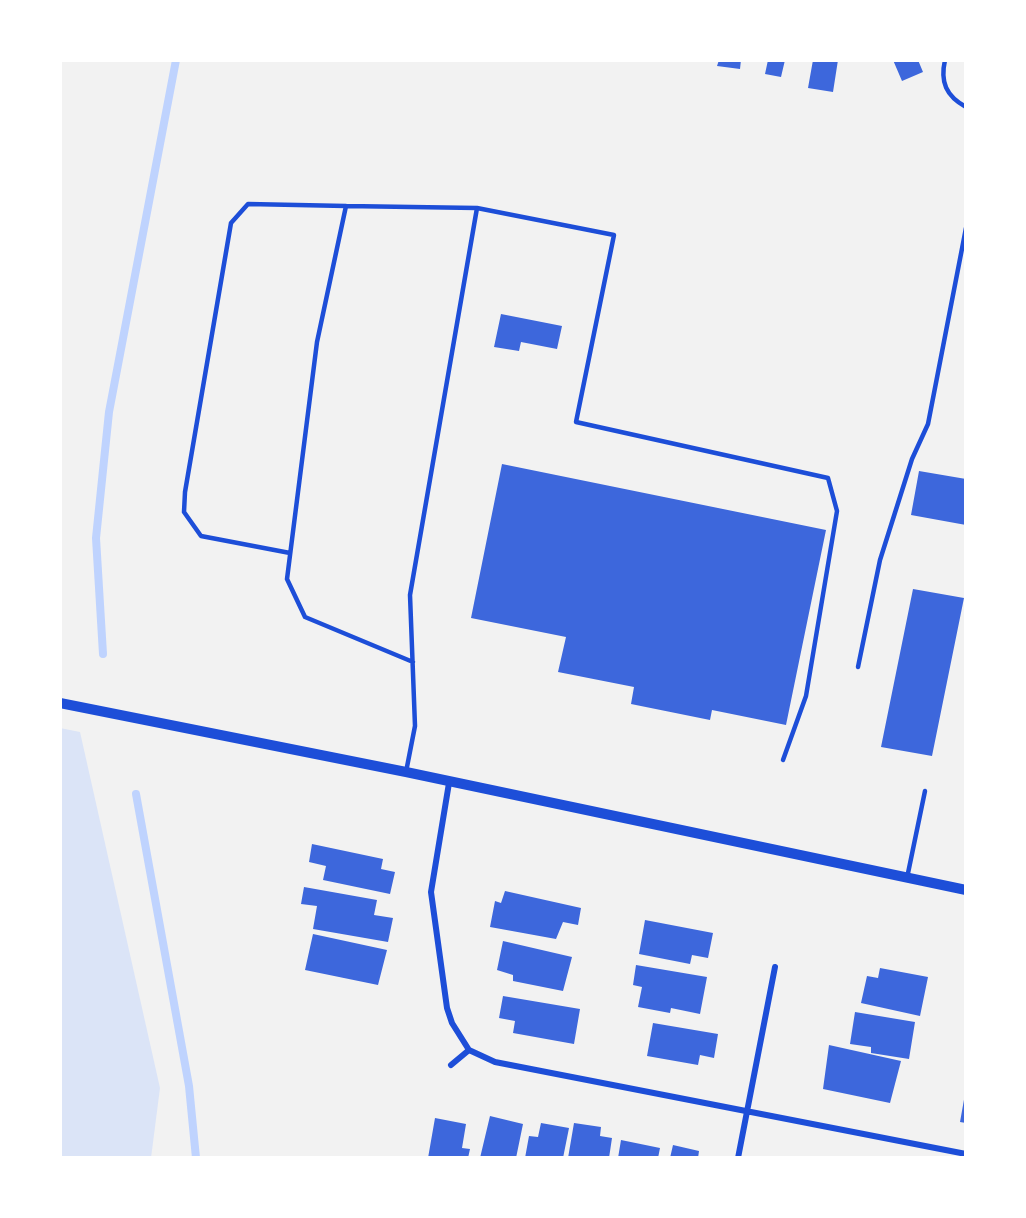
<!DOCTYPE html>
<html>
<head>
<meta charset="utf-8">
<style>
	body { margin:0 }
	#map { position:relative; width:1026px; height:1218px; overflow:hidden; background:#f2f2f2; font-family:Cabin,sans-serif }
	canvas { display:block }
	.frame { position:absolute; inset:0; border:62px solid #fff; pointer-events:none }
</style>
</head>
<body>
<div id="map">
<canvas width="1026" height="1218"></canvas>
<div class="frame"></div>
</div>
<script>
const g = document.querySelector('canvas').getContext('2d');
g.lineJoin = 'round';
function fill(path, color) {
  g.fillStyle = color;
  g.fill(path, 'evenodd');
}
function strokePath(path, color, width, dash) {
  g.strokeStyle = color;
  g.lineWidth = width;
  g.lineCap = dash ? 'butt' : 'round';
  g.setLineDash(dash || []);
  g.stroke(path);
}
const green = new Path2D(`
	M60 728 80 732 160 1088 151 1158H60Z`);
const stream = new Path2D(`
	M103 654 96 538 109 412 176 60
	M136 794 189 1086 196 1158`);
const building = new Path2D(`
	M719 60H741L740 69 717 66Z
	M768 60H785L781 77 765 74Z
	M813 60H838L833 92 808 88Z
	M893 60H918L923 72 902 81Z
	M501 314 562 326 557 349 521 342 519 351 494 347Z
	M502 464 826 530 786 725 712 710 710 720 631 704 634 687 558 672 566 637 471 618Z
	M919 471 966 479V525L911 515Z
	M913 589 964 598 932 756 881 747Z
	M312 844 383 859 381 869 395 872 390 894 323 880 326 866 309 862Z
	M304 887 377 900 374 915 393 918 388 942 313 929 317 906 301 904Z
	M505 891 581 908 578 925 563 922 556 939 490 927 495 901 501 903Z
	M645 920 713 933 708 958 692 955 690 964 639 954Z
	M313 934 387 950 378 985 305 970Z
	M503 941 572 957 563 991 513 981V975L497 970Z
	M636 965 707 977 700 1014 671 1008 670 1013 638 1007 642 987 633 985Z
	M880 968 928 977 920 1016 861 1003 867 976 878 978Z
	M503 996 580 1009 574 1044 513 1033 515 1021 499 1018Z
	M855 1012 915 1022 909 1059 871 1053V1047L850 1044Z
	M653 1023 718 1034 714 1058 700 1055 698 1065 647 1056Z
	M829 1045 901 1061 890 1103 823 1089Z
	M965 1094 966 1095V1123L960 1122Z
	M490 1116 523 1124 516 1158H480Z
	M435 1118 466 1124 462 1148 470 1149 468 1158H428Z
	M541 1123 569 1128 563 1158H525L529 1136 538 1137Z
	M574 1123 601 1127 600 1136 612 1138 609 1158H568Z
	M621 1140 660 1148 658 1158H618Z
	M673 1145 699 1151 698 1158H670Z`);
const service = new Path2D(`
	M945 60C940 82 946 96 966 107
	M290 553 201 536 184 512 185 492 231 223 248 204 346 206
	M413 662 305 617 287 579 317 342 346 206 477 208
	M858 667 880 560 912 459 928 424 966 228
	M406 772 415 726 410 595 477 208 614 235 576 422 828 478 837 511 806 696 783 760
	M907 878 925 791`);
const minor = new Path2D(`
	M449 783 431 892 447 1008 452 1023 469 1050 495 1062 966 1154
	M451 1065 469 1050
	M738 1158 775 967`);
const tertiary = new Path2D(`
	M60 703 406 772 966 890`);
fill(green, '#dbe4f7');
strokePath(stream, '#bfd3fe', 8);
fill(building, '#3d67dc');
strokePath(service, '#1d4ed8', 4.5);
strokePath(minor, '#1d4ed8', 6);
strokePath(tertiary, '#1d4ed8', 10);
</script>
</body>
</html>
